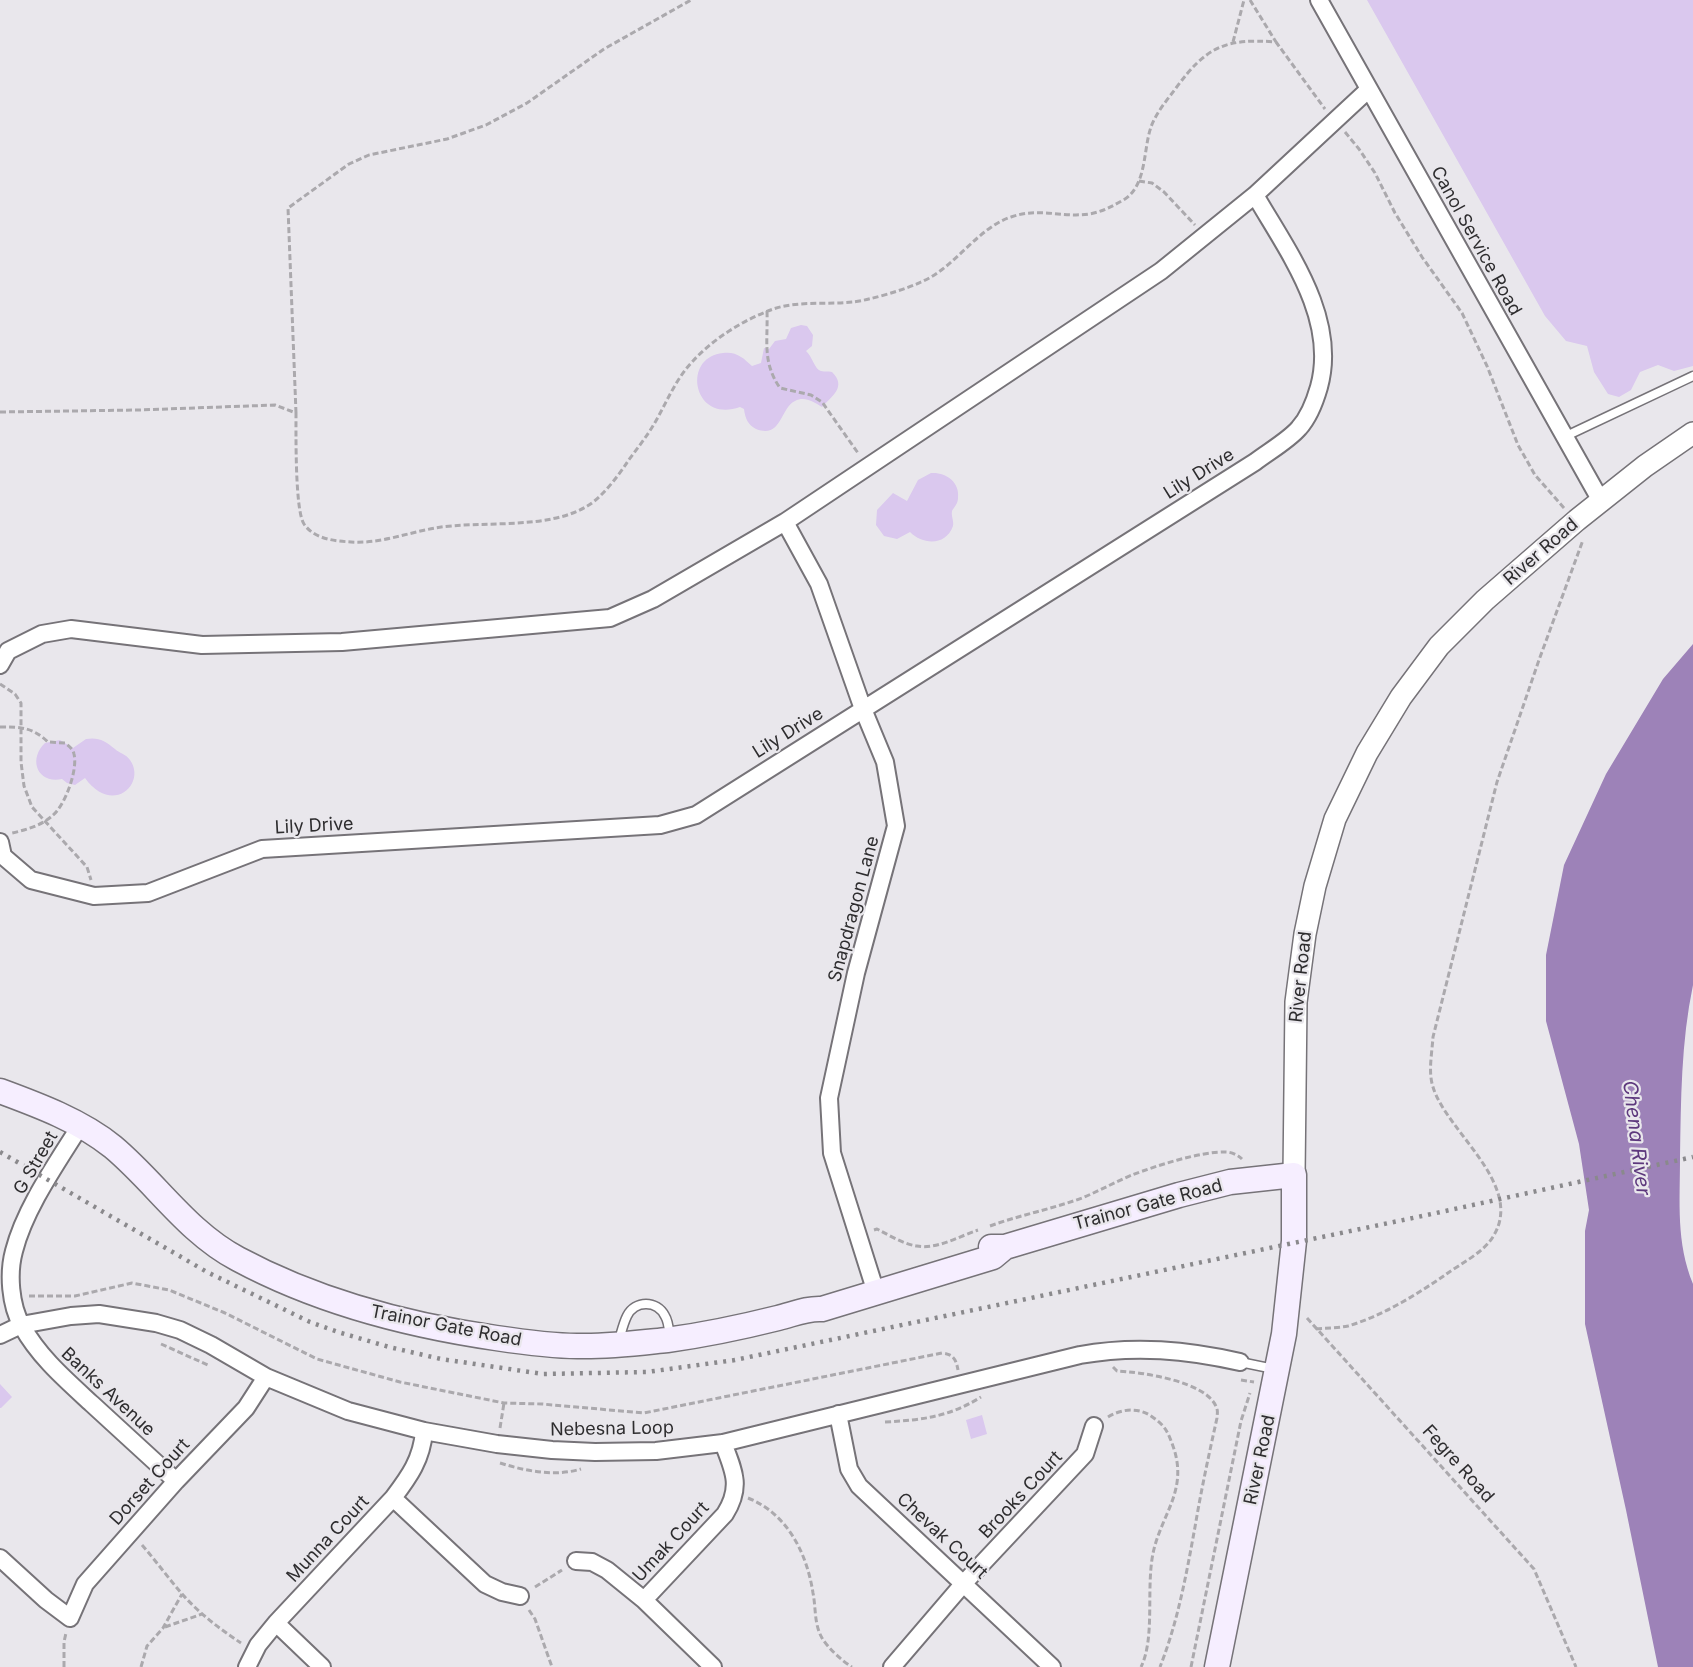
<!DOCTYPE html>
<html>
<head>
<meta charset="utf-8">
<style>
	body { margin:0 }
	canvas { display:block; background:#e9e7ec }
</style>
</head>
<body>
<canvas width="1693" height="1667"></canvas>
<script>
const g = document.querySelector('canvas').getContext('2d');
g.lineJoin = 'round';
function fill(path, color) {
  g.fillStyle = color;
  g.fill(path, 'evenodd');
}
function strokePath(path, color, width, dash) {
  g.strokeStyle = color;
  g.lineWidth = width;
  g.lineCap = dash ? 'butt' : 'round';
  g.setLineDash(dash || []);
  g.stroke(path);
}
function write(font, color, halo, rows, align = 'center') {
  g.font = font + ' Inter,sans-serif';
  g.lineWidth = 4.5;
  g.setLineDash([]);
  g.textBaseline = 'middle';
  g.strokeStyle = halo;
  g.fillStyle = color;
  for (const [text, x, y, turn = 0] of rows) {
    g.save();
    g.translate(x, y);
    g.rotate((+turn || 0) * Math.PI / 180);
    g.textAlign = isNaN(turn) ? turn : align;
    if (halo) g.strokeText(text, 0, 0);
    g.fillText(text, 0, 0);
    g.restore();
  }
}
const green = new Path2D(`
	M1367 0H1693V366L1674 371 1658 365 1640 372 1631 390 1619 397 1608 394 1594 372 1587 346 1566 341 1545 316Z
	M801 325 807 326 813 335 812 346 806 351C812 356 815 370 821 371 825 372 828 371 832 372 847 387 832 396 822 407 813 402 805 396 795 401 780 408 782 439 756 429 748 425 745 418 744 409L740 407C693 424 681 357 723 353 729 352 736 353 741 357 745 359 748 363 752 366L761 363 764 348 769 349 775 341 786 339 791 328Z
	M931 473C946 472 960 482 958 498 958 504 954 507 952 511 951 516 954 521 953 526 946 546 923 545 910 532L897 539 884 536 876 525 877 510 893 493 907 501 918 480Z
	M86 739C99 737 105 741 115 749 119 753 126 754 130 760 147 784 112 816 85 778L75 785 67 783 62 779C37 784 28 759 45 743L60 740 73 748Z
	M0 1384 12 1397 1 1408H0Z
	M982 1415 987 1434 971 1439 966 1420Z`);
const water = new Path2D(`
	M1693 644V985C1681 1042 1681 1100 1680 1158 1680 1203 1676 1242 1693 1284V1667H1658L1626 1510 1585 1324V1231L1589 1210 1579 1144 1546 1021V955L1564 865 1606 774 1663 679Z`);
const path = new Path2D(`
	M1250 0 1276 42
	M1233 42 1244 0
	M1345 132 1359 149 1375 173 1395 213 1422 257 1462 313 1487 366 1518 445 1535 475 1564 508
	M1139 181 1152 183 1164 192 1195 225
	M767 311C768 341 762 362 780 388L811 395 822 402 858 453
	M0 412 139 410 275 405 296 413C296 434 295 511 304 524 314 539 334 541 351 542 379 544 407 533 435 528 481 520 548 531 589 505 603 496 619 475 628 461 636 450 644 440 651 429 665 407 674 381 692 362 712 340 740 322 768 311 794 300 824 305 852 302 867 301 907 289 921 282 955 268 977 228 1011 217 1039 207 1062 218 1089 214 1102 212 1113 206 1125 199 1147 184 1143 150 1151 127 1156 113 1167 100 1176 88 1206 47 1225 38 1276 42L1325 109
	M296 413 288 208 349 164 369 155 447 139 486 125 527 103 604 49 691 0
	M0 684 15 694 21 703V762L24 786 32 807 87 867 91 880
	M0 727C21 727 32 727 48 742L65 743C69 746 73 749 74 754 78 770 65 806 52 816 42 825 26 830 12 833
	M990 1226C1020 1215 1052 1209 1082 1198 1099 1191 1115 1182 1132 1175 1155 1166 1202 1151 1226 1152 1231 1152 1238 1155 1242 1159
	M874 1230 877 1229C889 1235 903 1244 917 1246 936 1250 960 1236 978 1230
	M29 1296H75L132 1283 169 1290 225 1313 317 1359 400 1382 504 1403 542 1404 644 1413 942 1353C953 1354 956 1359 958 1370
	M1307 1318 1534 1569 1576 1667
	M1316 1329C1327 1328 1338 1328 1348 1326 1382 1316 1416 1295 1445 1275 1460 1264 1485 1252 1494 1235 1524 1184 1446 1131 1433 1087 1428 1072 1432 1053 1433 1037L1497 782 1539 660 1583 540
	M161 1344 210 1366
	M1113 1367 1117 1371C1140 1372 1209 1381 1217 1409 1218 1412 1217 1415 1217 1418 1209 1454 1201 1491 1195 1527 1186 1576 1178 1621 1160 1667
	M1241 1380 1254 1382
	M1108 1417C1121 1409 1138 1407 1151 1416 1166 1426 1168 1432 1174 1449 1187 1490 1163 1513 1154 1549 1145 1585 1156 1636 1141 1667
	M885 1422C922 1420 949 1417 981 1397
	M500 1428 504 1403
	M500 1463C526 1471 554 1477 581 1469
	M748 1498C788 1514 807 1554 813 1593 816 1608 814 1624 822 1638 828 1648 842 1661 852 1667
	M142 1545C156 1561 169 1579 183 1595 200 1614 220 1629 241 1643
	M535 1587 562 1570
	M529 1610 535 1619 552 1667
	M165 1627 202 1614
	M64 1667V1642L66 1633
	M141 1667 147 1646 163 1628 182 1594
	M1191 1667 1241 1421 1250 1393`);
const service = new Path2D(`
	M1564 437 1693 376
	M618 1343C621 1334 623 1324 627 1316 635 1300 657 1300 665 1316 669 1322 669 1332 670 1339
	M1240 1362 1274 1369`);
const minor = new Path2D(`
	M1319 0 1601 501
	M785 522 819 584 863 709 885 762 896 826 856 973 829 1098 832 1153 873 1283
	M0 665 8 651 42 634 71 629 202 645 342 642 610 618 653 599 785 522 1161 271 1255 195 1368 90
	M0 842 3 856 31 880 94 896 148 893 262 849 660 825 696 815 1255 462C1268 452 1289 440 1299 428 1309 417 1315 401 1319 387 1338 318 1288 252 1255 195
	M80 1126C57 1163 25 1208 14 1251 8 1273 10 1305 22 1326 39 1357 66 1380 92 1404 120 1430 148 1455 176 1481
	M0 1335 21 1325 71 1316 99 1314 156 1323 180 1330 211 1345 266 1377 348 1411 424 1431 497 1444 552 1450 595 1452 656 1451 723 1443 1080 1355C1135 1345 1187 1350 1240 1362
	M838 1414 849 1469 859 1486 1052 1667
	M393 1498 485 1584 502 1592 520 1596
	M0 1558 46 1600 70 1618 85 1584 176 1481 246 1408 266 1377
	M576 1561 592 1562 607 1570 644 1600 713 1667
	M644 1600 725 1514C742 1487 734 1471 723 1443
	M276 1623 322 1667
	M247 1667 258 1645 276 1623 393 1498C409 1477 422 1459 424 1431
	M892 1667 964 1583 1085 1454 1094 1426`);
const tertiary = new Path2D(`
	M1294 1175 1296 1002 1305 934 1315 886 1335 819 1367 753 1401 697 1439 646 1485 600 1577 520 1645 466 1693 433`);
const secondary = new Path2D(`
	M0 1091C38 1105 81 1121 113 1147 156 1183 187 1232 238 1259 318 1302 406 1325 496 1338 523 1342 550 1346 577 1346 607 1347 638 1343 667 1340 704 1335 742 1327 778 1318 794 1314 807 1308 822 1309L993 1257 1005 1247
	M991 1247H1005L1179 1195 1230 1182 1294 1175V1241L1284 1334 1217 1667`);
const rail = new Path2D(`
	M0 1152 207 1272 310 1322 338 1332 389 1347 441 1359 543 1374 647 1372 735 1360 1427 1215 1693 1157`);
const streetNames = [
	["Canol Service Road",1476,241,61],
	["Lily Drive",1199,474,-32],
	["River Road",1541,552,-41],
	["Lily Drive",788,733,-32],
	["Lily Drive",314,826,-3],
	["Snapdragon Lane",854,909,-75],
	["River Road",1301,977,-84],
	["G Street",36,1163,-60],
	["Trainor Gate Road",1148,1205,-15],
	["Trainor Gate Road",446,1326,11],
	["Banks Avenue",108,1392,43],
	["Nebesna Loop",612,1429,-1],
	["River Road",1260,1460,-78],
	["Fegre Road",1458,1464,48],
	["Dorset Court",150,1482,-48],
	["Brooks Court",1021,1495,-47],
	["Chevak Court",942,1536,43],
	["Munna Court",328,1539,-47],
	["Umak Court",671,1542,-47]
];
const waterNames = [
	["Chena River",1636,1138,83]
];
fill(green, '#dac8ee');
fill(water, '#9d82b8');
strokePath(service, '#767378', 11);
strokePath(minor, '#767378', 20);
strokePath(tertiary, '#767378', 24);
strokePath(secondary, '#767378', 27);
strokePath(path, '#aba9ad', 3, [6, 3]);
strokePath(service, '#fff', 8);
strokePath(minor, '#fff', 16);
strokePath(tertiary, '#fff', 21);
strokePath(secondary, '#f6eeff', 24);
strokePath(rail, '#8a898c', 4.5, [3, 6]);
write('18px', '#2e2d2f', '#e9e7ec', streetNames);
write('italic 20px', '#5d387d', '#e9e7ec', waterNames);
</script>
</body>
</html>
